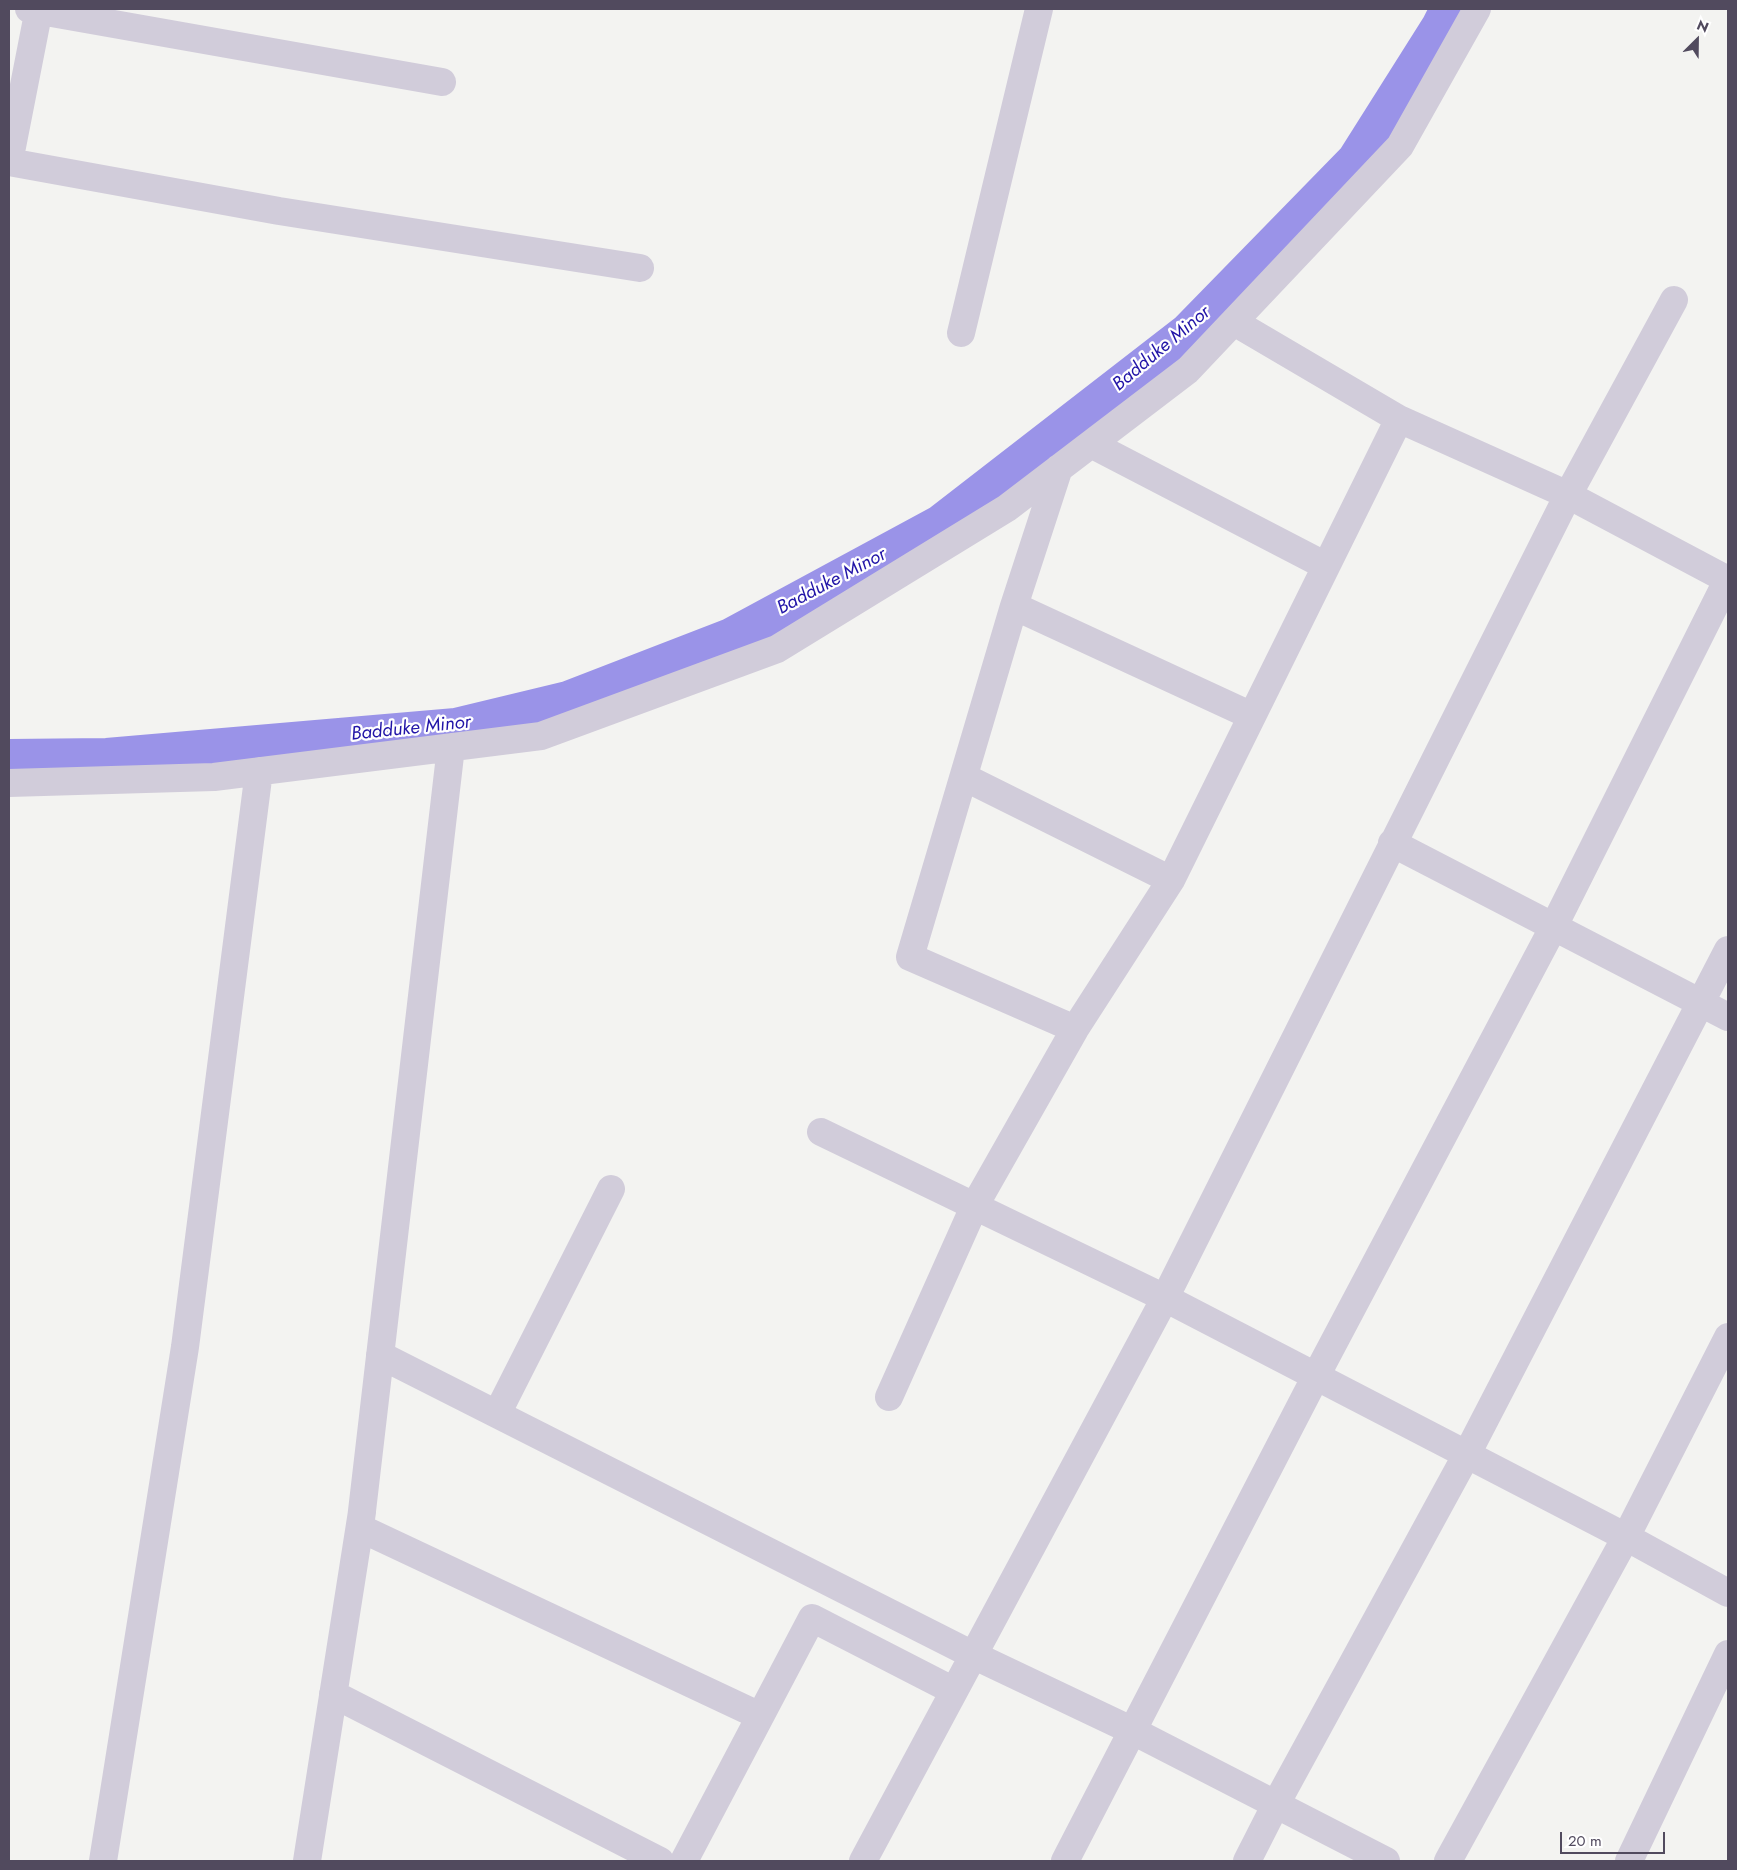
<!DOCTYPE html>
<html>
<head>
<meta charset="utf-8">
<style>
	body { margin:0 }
	#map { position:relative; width:1737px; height:1870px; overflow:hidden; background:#f3f3f1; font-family:Jost,sans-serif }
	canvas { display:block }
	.frame { position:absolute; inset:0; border:10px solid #514a5e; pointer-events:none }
	.north { position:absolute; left:1672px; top:15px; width:50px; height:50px; -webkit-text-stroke:4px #fff; paint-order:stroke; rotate:23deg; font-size:14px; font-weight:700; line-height:20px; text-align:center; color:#514a5e }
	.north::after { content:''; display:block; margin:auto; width:18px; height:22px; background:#514a5e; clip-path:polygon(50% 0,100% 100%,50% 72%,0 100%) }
	.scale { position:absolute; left:1560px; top:1832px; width:105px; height:22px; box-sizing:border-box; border:2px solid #514a5e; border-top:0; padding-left:6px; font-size:15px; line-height:18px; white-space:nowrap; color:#514a5e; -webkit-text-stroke:4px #fff; paint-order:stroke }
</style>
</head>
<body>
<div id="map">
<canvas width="1737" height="1870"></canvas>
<div class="frame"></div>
<div class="north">N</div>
<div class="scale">20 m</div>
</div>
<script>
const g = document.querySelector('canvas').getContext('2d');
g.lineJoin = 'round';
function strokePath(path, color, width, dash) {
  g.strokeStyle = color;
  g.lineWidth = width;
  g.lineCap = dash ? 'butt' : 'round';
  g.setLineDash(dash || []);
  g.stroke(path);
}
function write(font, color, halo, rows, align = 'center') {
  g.font = font + ' Jost,sans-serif';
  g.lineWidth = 4.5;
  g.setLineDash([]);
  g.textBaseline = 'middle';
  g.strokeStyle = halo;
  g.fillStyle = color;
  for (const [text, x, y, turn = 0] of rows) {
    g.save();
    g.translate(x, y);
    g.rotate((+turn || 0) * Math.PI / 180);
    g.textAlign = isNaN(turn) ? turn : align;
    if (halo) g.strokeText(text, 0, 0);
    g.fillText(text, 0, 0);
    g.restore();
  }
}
const canal = new Path2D(`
	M9 758 107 757 456 727 568 700 731 637 940 524 1188 332 1356 160 1440 27 1449 9`);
const street = new Path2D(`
	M29 9 442 82
	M9 162 279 211 640 268
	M9 162 39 9
	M1234 322 1399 419 1568 495 1728 580
	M961 333 1039 9
	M1091 444 1326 566
	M1014 606 1059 468
	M451 747 360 1528 760 1716
	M964 777 1171 880
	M9 783 214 777 541 736 777 649 1007 508 1188 370 1400 146 1477 9
	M1392 843 1728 1017
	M1075 1029 910 957 1014 606 1252 716
	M821 1132 1165 1298 1626 1537 1728 1337
	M380 1355 973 1655 1133 1731 1386 1861
	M889 1397 974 1207 1075 1029 1171 880 1399 419
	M497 1414 611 1189
	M333 1694 660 1861
	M103 1861 185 1347 259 771
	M307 1861 362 1512
	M684 1861 812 1618 954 1691
	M863 1861 1165 1298 1568 495 1674 300
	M1065 1861 1316 1376 1554 926 1728 579
	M1247 1861 1276 1804 1467 1454 1728 950
	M1448 1861 1626 1537 1728 1593
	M1629 1861 1728 1654`);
const waterNames = [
	["Badduke Minor",1162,349,-40],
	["Badduke Minor",832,582,-28],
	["Badduke Minor",411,729,-6]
];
strokePath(canal, '#9a93e8', 38);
strokePath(street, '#d1ccda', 28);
write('italic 19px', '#2114a7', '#fff', waterNames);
</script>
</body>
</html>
